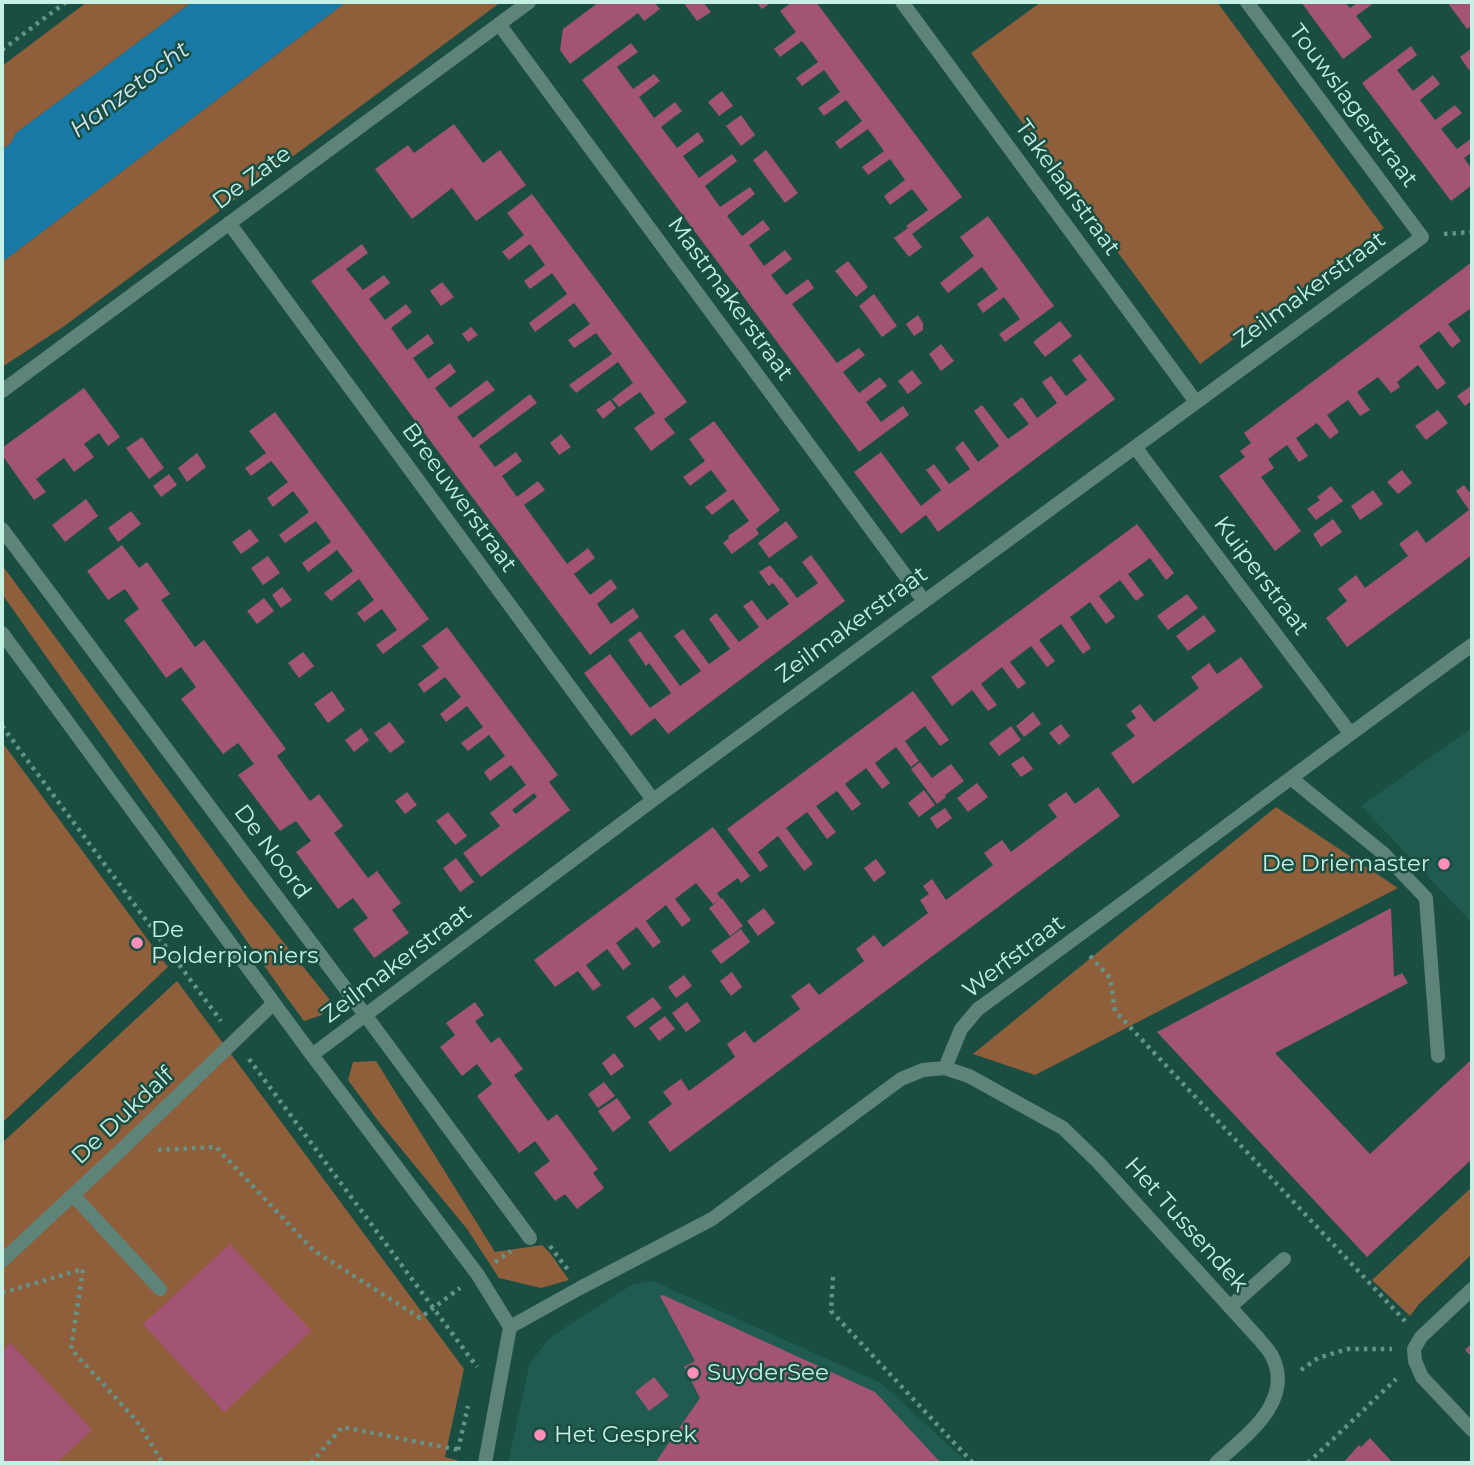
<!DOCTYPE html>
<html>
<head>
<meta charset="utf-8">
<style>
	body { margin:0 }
	#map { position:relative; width:1474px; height:1465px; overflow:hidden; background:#1a4e42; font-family:Montserrat,sans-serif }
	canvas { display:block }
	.frame { position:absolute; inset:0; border:4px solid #c5f1e5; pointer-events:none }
</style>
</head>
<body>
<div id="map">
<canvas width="1474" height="1465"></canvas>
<div class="frame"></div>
</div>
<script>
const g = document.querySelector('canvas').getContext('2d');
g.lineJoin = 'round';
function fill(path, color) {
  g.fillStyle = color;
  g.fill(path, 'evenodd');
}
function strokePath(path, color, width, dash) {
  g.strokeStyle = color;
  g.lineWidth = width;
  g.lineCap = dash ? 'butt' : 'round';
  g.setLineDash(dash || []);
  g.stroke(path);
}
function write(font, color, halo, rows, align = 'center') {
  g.font = font + ' Montserrat,sans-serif';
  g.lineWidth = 5;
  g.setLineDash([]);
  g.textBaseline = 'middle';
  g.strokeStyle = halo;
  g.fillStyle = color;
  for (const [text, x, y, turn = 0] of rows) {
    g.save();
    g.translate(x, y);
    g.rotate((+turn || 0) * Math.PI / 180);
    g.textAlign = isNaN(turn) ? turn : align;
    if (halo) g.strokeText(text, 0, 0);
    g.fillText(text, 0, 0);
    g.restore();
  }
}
const built = new Path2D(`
	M1472 728V923L1361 806Z
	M653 1281 881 1383 968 1463H508L530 1362 552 1336 633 1284Z`);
const green = new Path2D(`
	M87 2H192L16 133 11 143 2 150V66Z
	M346 2H501L63 327 2 367V262Z
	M1041 2H1217L1384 228 1200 364 971 53Z
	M2 565 248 898 330 1000 322 1015 304 1021 287 998 2 594Z
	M2 742 168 967 2 1123Z
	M1276 807 1398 888 1035 1075 973 1054Z
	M177 981 464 1369 445 1457 459 1461 458 1463H2V1143Z
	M376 1061 495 1252 542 1245 550 1253 569 1280 541 1288 499 1278 467 1229 379 1122 348 1080 353 1062Z
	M1472 1187V1254L1419 1304 1410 1316 1372 1280Z`);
const water = new Path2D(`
	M192 2H346L2 262V150L11 143 16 133Z`);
const building = new Path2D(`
	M599 2H654L660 9 644 21 638 13 570 64 560 50 563 29Z
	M683 2H703L711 12 697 21Z
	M756 2H772L762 9Z
	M792 2H816L962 197 912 234 922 247 909 257 894 238 908 228 906 226 928 210 912 189 890 205 884 196 905 180 890 159 868 175 862 167 884 151 868 129 840 149 835 142 862 121 846 100 824 116 818 108 840 92 824 70 802 86 796 78 818 62 802 41 780 57 774 49 796 32 780 11Z
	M1301 2H1345L1350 8 1358 2H1375L1356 16 1372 37 1343 59Z
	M1447 2H1472V26L1467 29Z
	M631 43 638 52 617 67 633 89 654 74 660 81 639 97 654 118 675 102 682 111 661 127 677 148 698 132 704 141 683 156 699 178 732 154 737 161 705 186 720 207 750 187 755 194 727 216 742 236 763 220 770 229 749 245 764 266 785 250 792 259 771 275 786 295 808 279 814 288 792 304 837 363 859 348 865 355 843 372 859 393 880 377 887 386 866 402 881 422 903 406 909 415 859 452 582 80Z
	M1411 46 1417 55 1397 70 1413 91 1433 75 1440 84 1420 100 1435 120 1455 105 1462 113 1441 129 1457 149 1472 138V152L1464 158 1472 169V185L1451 201 1362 83Z
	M1472 48V68L1469 70 1460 57Z
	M722 91 733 106 719 116 708 102Z
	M741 115 755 135 741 146 726 126Z
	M454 124 483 163 500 150 526 185 476 221 452 188 412 219 375 169 408 145 414 153Z
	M766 150 798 193 785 203 753 160Z
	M532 194 687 402 664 419 675 433 651 451 634 428 655 413 640 392 619 407 612 399 633 383 618 362 576 393 569 385 612 354 596 333 574 348 568 340 590 324 574 303 535 332 529 323 567 294 552 273 530 289 524 281 545 265 530 244 509 260 502 252 524 235 507 213Z
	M988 216 1054 306 1005 342 999 334 1020 319 1004 297 983 313 977 304 998 289 982 267 948 293 940 283 974 256 960 237Z
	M362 244 368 253 346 269 363 290 384 275 390 283 369 299 385 320 406 304 412 312 391 328 407 350 428 334 434 343 413 358 428 379 450 363 456 372 435 388 450 408 487 380 495 390 457 417 473 438 530 394 537 403 479 446 495 467 516 452 522 461 502 476 517 497 538 481 545 490 524 505 567 564 588 548 595 558 574 574 590 595 611 579 617 588 597 604 611 624 633 608 639 617 590 655 311 281Z
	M848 261 868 287 856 297 835 271Z
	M1472 262V312L1470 309 1448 324 1461 341 1452 348 1439 331 1419 346 1446 383 1437 390 1418 365 1397 382 1400 387 1391 393 1378 377 1357 392 1370 410 1360 416 1348 400 1327 415 1339 432 1330 439 1317 423 1296 438 1308 456 1299 462 1287 445 1268 459 1274 468 1261 477 1301 531 1275 551 1219 476 1245 457 1240 451 1251 443 1244 433Z
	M442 282 454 297 441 306 430 291Z
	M874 294 897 326 882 337 859 306Z
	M918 315 923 323V330L914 336 906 324Z
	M1060 321 1072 336 1045 357 1033 342Z
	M471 327 478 335 468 342 462 334Z
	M941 344 954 361 941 371 929 354Z
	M1080 354 1115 399 938 532 926 515 901 534 854 472 881 452 921 506 941 490 926 470 934 464 949 484 970 469 955 448 963 441 978 462 999 446 974 411 982 405 1008 439 1029 424 1013 404 1022 397 1037 418 1057 403 1042 382 1051 376 1066 396 1087 380 1072 360Z
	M912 370 922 383 908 394 898 381Z
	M1472 385V400L1465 406 1457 396Z
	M84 388 120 437 108 446 99 433 84 444 94 457 74 472 64 458 36 479 46 492 34 500 2 455V448Z
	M610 400 616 408 603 419 596 410Z
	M1438 410 1448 423 1426 440 1415 426Z
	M275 412 429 619 383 654 376 645 397 630 382 609 364 622 357 613 374 600 359 579 331 601 324 593 353 571 337 550 308 572 302 563 331 542 316 521 285 543 279 535 309 512 293 491 273 507 267 498 288 482 271 461 251 476 245 468 266 453 249 431Z
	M714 421 780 510 756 529 759 534 732 554 723 543 729 538 728 536 749 521 733 499 712 515 705 507 727 491 711 470 690 486 683 477 705 461 689 439Z
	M561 434 571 447 559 455 550 443Z
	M142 437 164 468 149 479 126 448Z
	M197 453 206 467 187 482 178 468Z
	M1402 470 1412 483 1398 494 1387 482Z
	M169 474 177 485 161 497 153 486Z
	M1464 485 1469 492 1472 489V555L1347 647 1326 618 1347 601 1338 589 1356 575 1365 588 1408 556 1399 544 1417 530 1426 543 1469 510 1456 491Z
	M1331 486 1343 501 1316 520 1307 509 1320 500 1317 497Z
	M1373 490 1383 504 1360 520 1351 506Z
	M86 499 98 516 65 542 52 525Z
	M131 511 141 524 118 542 108 528Z
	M1333 519 1342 532 1321 547 1313 534Z
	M786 521 798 537 769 558 758 543Z
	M1137 524 1174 573 1166 580 1150 558 1128 574 1144 595 1136 601 1120 580 1099 596 1115 617 1106 624 1090 602 1070 617 1091 648 1083 654 1061 624 1039 640 1055 661 1047 667 1031 646 1010 662 1026 683 1018 689 1002 667 981 684 997 705 988 711 972 690 952 706 931 677Z
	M250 529 259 541 241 554 232 542Z
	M122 545 139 568 147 562 170 594 161 600 195 647 204 640 274 733 286 749 277 756 310 801 319 794 343 826 334 833 368 878 377 871 401 903 392 910 409 933 374 958 353 929 368 918 353 898 338 909 296 852 311 841 296 821 280 831 238 775 254 764 238 743 223 754 181 699 196 687 181 667 166 678 124 620 139 609 125 589 108 600 87 571Z
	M811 555 845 601 668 734 655 718 631 736 584 673 610 654 650 708 671 693 649 663 646 666 628 640 640 631 680 686 701 671 674 636 683 629 709 664 730 649 709 619 716 613 739 642 759 627 743 606 752 600 767 620 789 604 773 583 769 586 759 572 770 565 780 578 781 577 797 598 818 583 802 562Z
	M268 556 280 573 263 585 251 568Z
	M282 587 292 600 281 608 272 595Z
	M1187 594 1198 608 1168 630 1157 616Z
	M264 598 274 611 257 624 247 611Z
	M1204 615 1216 631 1188 651 1176 636Z
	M447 627 558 775 549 782 570 810 481 877 463 853 500 826 490 813 526 785 511 765 490 781 484 772 505 756 489 735 468 751 461 743 483 727 467 706 446 722 440 714 461 697 445 677 424 693 418 684 439 668 422 646ZM534 793 537 797 516 814 512 810Z
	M303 652 314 666 299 678 288 663Z
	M1241 657 1263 687 1133 784 1111 753 1135 736 1126 725 1136 718 1131 711 1140 704 1154 722 1199 688 1191 677 1209 663 1217 674Z
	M332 691 345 710 328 723 314 704Z
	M913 691 949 740 940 746 925 726 905 741 919 761 911 767 896 747 875 763 890 783 882 789 866 768 845 784 861 804 852 811 837 791 816 806 836 832 827 839 807 812 786 828 813 864 804 871 778 836 758 852 768 866 760 872 727 829Z
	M1033 712 1041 724 1024 737 1016 726Z
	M390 722 405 742 390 753 374 733Z
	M1061 724 1070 736 1059 745 1049 733Z
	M1011 726 1021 740 999 756 989 743Z
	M361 728 369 740 354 752 345 740Z
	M1023 756 1033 769 1021 777 1011 764Z
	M920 762 932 778 951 764 964 781 945 795 946 797 937 804 911 769Z
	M977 783 988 797 968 812 957 798Z
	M1098 787 1120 816 670 1152 648 1122 672 1104 663 1092 681 1079 689 1091 735 1057 727 1044 745 1031 754 1043 800 1009 791 996 809 983 819 995 864 961 856 949 874 935 883 947 928 913 920 900 929 894 923 886 932 879 946 900 993 865 984 853 1002 840 1011 852 1057 817 1048 805 1066 792 1075 804Z
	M924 790 935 805 919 817 908 803Z
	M407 792 417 805 405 814 395 801Z
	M945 808 952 818 937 829 930 818Z
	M448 812 467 836 455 845 436 821Z
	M713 827 750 876 741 883 738 878 717 893 721 899 713 904 696 883 675 899 691 920 682 927 666 905 646 921 661 942 653 948 637 927 616 943 631 964 623 970 607 949 586 965 601 985 593 991 578 971 555 987 534 960Z
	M456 858 474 882 460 892 443 868Z
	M876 859 886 873 874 882 864 868Z
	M722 898 743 926 730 936 709 908Z
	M764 908 775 923 758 936 747 921Z
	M1391 908 1394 977 1402 973 1408 983 1275 1053 1370 1154 1472 1059V1159L1367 1257 1157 1032Z
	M741 929 750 942 721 964 711 951Z
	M732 972 742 987 731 996 720 981Z
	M684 975 692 986 676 998 668 987Z
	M653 997 662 1008 635 1028 626 1017Z
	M475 1002 484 1015 475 1021 491 1043 499 1037 523 1069 514 1075 548 1121 557 1114 598 1169 593 1173 604 1188 577 1209 565 1194 555 1201 534 1173 550 1161 535 1141 519 1153 477 1096 492 1084 477 1064 462 1076 440 1047 455 1035 446 1023Z
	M687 1002 701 1021 686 1032 672 1013Z
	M665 1016 675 1029 659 1041 649 1028Z
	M614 1053 624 1066 611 1076 602 1063Z
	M604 1082 615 1096 598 1108 588 1094Z
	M617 1098 631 1118 613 1132 598 1111Z
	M230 1244 311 1331 224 1412 143 1324Z
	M663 1295 875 1392 941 1463H655L700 1398 684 1367 695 1361 660 1296Z
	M11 1343 92 1430 56 1463H2V1351Z
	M1472 1343V1357L1465 1350Z
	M654 1377 669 1396 649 1411 635 1392Z
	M1370 1438 1393 1463H1343L1359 1445 1361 1447Z`);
const path = new Path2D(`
	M2 50 66 2
	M1444 234 1472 232
	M2 726 221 1021
	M1090 956 1110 978 1115 1011 1405 1321
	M249 1059 477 1367
	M158 1150 216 1147 313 1250 420 1318 460 1288
	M550 1246 568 1270
	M495 1262 511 1251
	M833 1277 831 1311 973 1463
	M2 1293 83 1269 71 1349 136 1420 163 1463
	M1301 1370 1318 1358 1347 1349H1392
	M458 1450 468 1406
	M311 1463 342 1427 459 1450
	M1308 1463 1396 1379`);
const service = new Path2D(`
	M1292 779 1384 854 1426 898 1438 1056
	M73 1195 160 1289
	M1230 1307 1284 1259`);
const minor = new Path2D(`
	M902 2 1196 402
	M499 24 924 601
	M229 223 653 800
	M2 391 529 2
	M1135 447 1350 733
	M2 529 366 1016 530 1238
	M2 633 312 1055 478 1275 510 1327
	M312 1055 653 800 1422 237 1247 2
	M945 1068 961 1029 978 1009C1144 889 1306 765 1472 645
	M2 1261 119 1152 274 1003
	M1472 1289 1421 1337 1414 1349 1415 1361 1422 1377 1472 1430
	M510 1327 580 1288 712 1219 901 1079 923 1070 945 1068 969 1076 1063 1128 1098 1162 1259 1339C1263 1344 1269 1350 1272 1356 1295 1402 1245 1436 1216 1463
	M485 1463 510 1327`);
const markers = [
	[1444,864,7,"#ff8ebb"],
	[137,943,7,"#ff8ebb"],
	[693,1373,7,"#ff8ebb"],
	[540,1435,7,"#ff8ebb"]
];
const streetNames = [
	["Touwslagerstraat",1353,106,53],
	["De Zate",252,178,-36],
	["Takelaarstraat",1067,188,54],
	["Zeilmakerstraat",1310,290,-36],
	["Mastmakerstraat",730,299,54],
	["Breeuwerstraat",459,498,54],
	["Kuiperstraat",1261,576,53],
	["Zeilmakerstraat",852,625,-36],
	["De Noord",272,852,53],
	["Werfstraat",1014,957,-37],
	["Zeilmakerstraat",397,964,-37],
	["De Dukdalf",123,1116,-43],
	["Het Tussendek",1186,1225,48]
];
const poiNames = [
	["De Driemaster",1430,864,"right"],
	["De",151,930],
	["Polderpioniers",151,956],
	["SuyderSee",707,1373],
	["Het Gesprek",554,1435]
];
const waterNames = [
	["Hanzetocht",130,90,-37]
];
fill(built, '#1f5b4e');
fill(green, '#8f5e3b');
fill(water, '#197aa7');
fill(building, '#a35474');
strokePath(path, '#639488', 4.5, [3.5, 5]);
strokePath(service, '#5e8379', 14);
strokePath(minor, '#5e8379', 14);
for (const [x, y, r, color] of markers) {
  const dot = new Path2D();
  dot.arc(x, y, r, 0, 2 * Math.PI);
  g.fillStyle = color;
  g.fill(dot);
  strokePath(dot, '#1a4e42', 2.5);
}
write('23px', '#c5f1e5', '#1a4e42', streetNames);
write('23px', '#c5f1e5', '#1a4e42', poiNames, 'left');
write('italic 24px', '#d3e8f4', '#1a4e42', waterNames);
</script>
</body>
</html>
